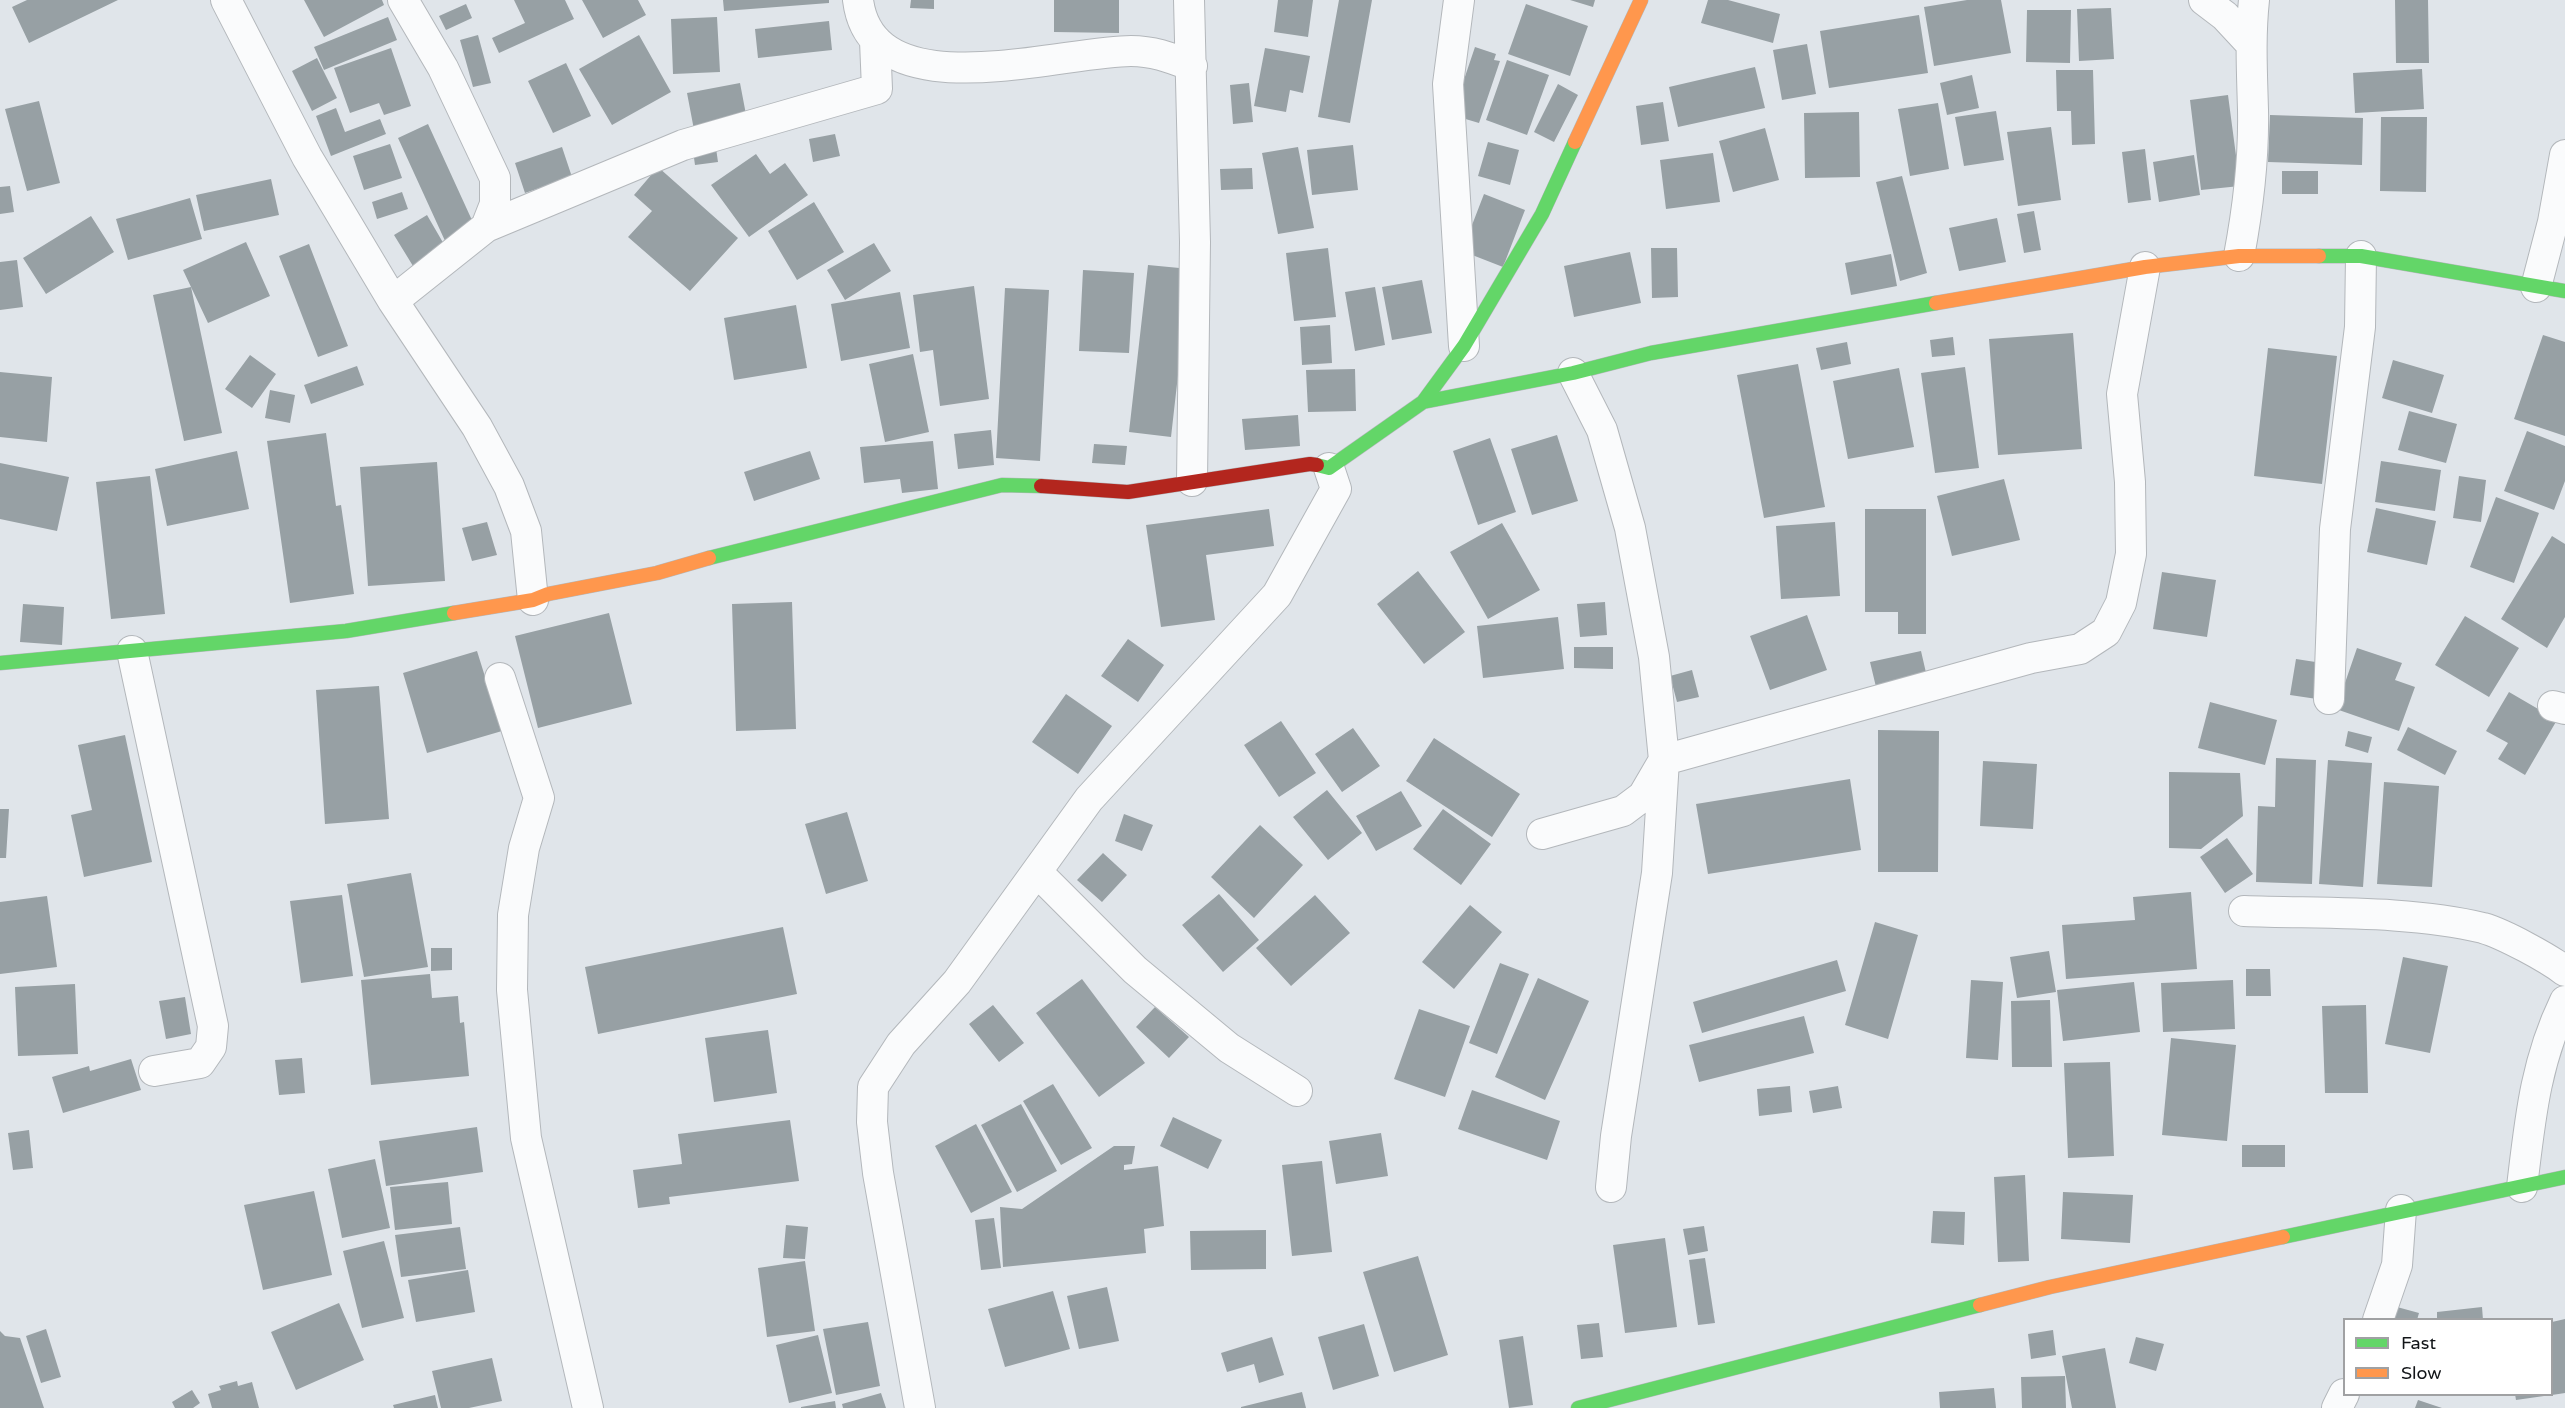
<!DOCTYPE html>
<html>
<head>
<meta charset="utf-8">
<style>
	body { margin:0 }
	#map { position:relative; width:2565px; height:1408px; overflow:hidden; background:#e0e5ea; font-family:"Varela Round",sans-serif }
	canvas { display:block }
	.legend { position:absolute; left:2343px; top:1318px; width:210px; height:78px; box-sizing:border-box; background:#fff; border:2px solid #a0a1a3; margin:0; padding:8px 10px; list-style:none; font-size:18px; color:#121518 }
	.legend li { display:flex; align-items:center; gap:12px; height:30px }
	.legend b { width:30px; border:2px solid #a0a1a3 }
</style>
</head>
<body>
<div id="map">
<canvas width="2565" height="1408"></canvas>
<ul class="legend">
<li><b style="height:8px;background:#63d668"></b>Fast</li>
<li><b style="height:8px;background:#ff974d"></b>Slow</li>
</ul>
</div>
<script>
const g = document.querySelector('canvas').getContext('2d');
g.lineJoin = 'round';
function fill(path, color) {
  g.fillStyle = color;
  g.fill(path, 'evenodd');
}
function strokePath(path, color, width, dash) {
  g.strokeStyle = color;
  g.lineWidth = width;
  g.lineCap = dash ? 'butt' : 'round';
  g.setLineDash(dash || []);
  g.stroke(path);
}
const building = new Path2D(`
	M27 0H118L29 43 12 7Z
	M304 0H382L384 5 324 37Z
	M514 0H565L574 19 499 53 492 38 525 23Z
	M582 0H638L646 15 603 38Z
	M723 0H829V3L724 11Z
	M911 0H934V9L910 8Z
	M1054 0H1119V33L1054 32Z
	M1278 0H1313L1308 37 1274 32Z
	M1339 0H1372L1350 123 1318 117Z
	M1570 0H1595L1593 7Z
	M1708 0H1728L1780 14 1773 43 1701 23Z
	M1967 0H2001L2011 53 1934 66 1924 7Z
	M2395 0H2428L2429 63H2396Z
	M466 4 472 18 446 30 439 16Z
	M1526 4 1588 26 1570 76 1508 54Z
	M2111 8 2114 59 2079 61 2077 9Z
	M2027 10H2071L2070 63 2026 62Z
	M1919 15 1928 73 1829 88 1820 31Z
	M388 17 397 40 324 70 314 47Z
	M717 17 720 72 673 74 671 19Z
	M829 21 832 50 758 58 755 29Z
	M478 35 491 83 473 87 460 40Z
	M639 35 671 92 612 125 579 69Z
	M1807 44 1816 94 1782 100 1773 50Z
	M1475 47 1496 54 1494 60 1500 61 1479 123 1452 115Z
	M391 48 411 106 384 115 379 103 350 113 334 68Z
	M1265 48 1310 56 1303 93 1290 90 1286 112 1254 106Z
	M317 58 337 98 312 111 292 71Z
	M1507 60 1549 75 1527 135 1486 120Z
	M566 63 591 116 553 133 528 81Z
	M1755 67 1765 108 1678 127 1669 87Z
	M2422 69 2424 109 2355 113 2353 73Z
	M2056 70H2093L2095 144 2072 145 2071 111H2057Z
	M1972 75 1979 108 1947 115 1940 83Z
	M740 83 748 125 695 135 687 93Z
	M1249 83 1253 122 1233 124 1230 85Z
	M1558 84 1578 95 1554 142 1534 132Z
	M2228 95 2240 186 2201 190 2190 100Z
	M39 101 60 183 27 191 5 109Z
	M1663 102 1669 141 1641 145 1636 106Z
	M1938 103 1949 169 1910 176 1898 109Z
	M336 108 345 132 380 119 386 134 331 156 316 116Z
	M1996 111 2004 160 1964 166 1955 117Z
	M1859 112 1860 177 1805 178 1804 113Z
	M2270 115 2363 118 2362 165 2268 162Z
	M2381 117H2427L2426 192 2380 191Z
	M428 124 476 229 446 243 398 138Z
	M2051 127 2061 200 2018 206 2007 132Z
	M1765 128 1779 180 1733 192 1719 141Z
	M835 134 840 156 813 162 809 139Z
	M715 141 718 162 695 165 692 144Z
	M1488 142 1519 150 1510 185 1478 176Z
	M390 144 402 178 364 190 353 156Z
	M1353 145 1358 190 1312 195 1307 150Z
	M562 147 572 177 525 193 515 163Z
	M1298 147 1314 228 1278 234 1262 153Z
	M2145 149 2151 200 2128 203 2122 152Z
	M1713 153 1720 202 1666 209 1660 160Z
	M756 154 770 174 785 163 808 195 749 237 711 185Z
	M2194 155 2200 195 2159 202 2153 162Z
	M658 167 738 238 690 291 628 237 652 211 634 195Z
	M1252 168 1253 189 1221 190 1220 169Z
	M2282 171H2318V194H2282Z
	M1902 176 1927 273 1900 281 1876 182Z
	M271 179 279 215 204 231 196 195Z
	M10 186 14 212 0 214V187Z
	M402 192 408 209 377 219 372 202Z
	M1484 194 1525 210 1503 267 1462 251Z
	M190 198 202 239 128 260 116 219Z
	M814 202 844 252 797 280 768 231Z
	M2034 211 2041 250 2024 253 2017 214Z
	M427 215 445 246 413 266 394 235Z
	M91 216 114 252 46 294 23 258Z
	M1997 218 2006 262 1959 271 1949 228Z
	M246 242 270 296 208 323 183 270Z
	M874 243 891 271 845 300 827 270Z
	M309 244 348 346 318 357 279 256Z
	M1328 248 1336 317 1294 321 1286 253Z
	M1651 248H1677L1678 297 1652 298Z
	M1630 252 1641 303 1574 317 1564 266Z
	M1891 254 1897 286 1851 295 1845 263Z
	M17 260 23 307 0 310V262Z
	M1148 265 1190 269 1171 437 1129 432Z
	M1083 270 1134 273 1129 353 1079 351Z
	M1422 280 1432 333 1392 340 1382 287Z
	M974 286 989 399 940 406 933 350 920 352 913 295Z
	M191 287 222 433 184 441 153 295Z
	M1375 287 1385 345 1355 351 1345 292Z
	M1005 288 1049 290 1040 461 996 458Z
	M900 292 910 348 841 361 831 304Z
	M796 305 807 368 734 380 724 318Z
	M1330 325 1332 363 1302 365 1300 327Z
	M2073 333 2082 449 1998 455 1989 339Z
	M2543 335 2565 342V436L2514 419Z
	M1953 337 1955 355 1932 357 1930 340Z
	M1847 342 1851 364 1821 370 1816 348Z
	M2268 348 2337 356 2322 484 2254 476Z
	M913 354 929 432 885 442 869 364Z
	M250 355 276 374 252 408 225 389Z
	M2393 360 2444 375 2432 413 2382 398Z
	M1798 364 1825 507 1764 518 1737 375Z
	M357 366 364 385 311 404 304 385Z
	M1965 367 1979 468 1935 473 1921 373Z
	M1899 368 1914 447 1848 459 1833 381Z
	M1355 369 1356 411 1308 412 1306 370Z
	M0 372 52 377 47 442 0 437Z
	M270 390 295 395 290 423 265 418Z
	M2409 411 2457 424 2446 463 2398 450Z
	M1298 415 1300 446 1245 450 1242 419Z
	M991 430 994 465 958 469 954 434Z
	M2527 431 2565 446V481L2554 510 2504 491Z
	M326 433 336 506 341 505 354 594 290 603 267 441Z
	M1557 435 1578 501 1532 515 1511 449Z
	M1490 438 1516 512 1478 525 1453 451Z
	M933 441 938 489 902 493 900 479 864 483 860 447Z
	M1094 444 1127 446 1125 465 1092 463Z
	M237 451 249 509 167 526 155 469Z
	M810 451 820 479 754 501 744 472Z
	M2381 461 2441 470 2435 511 2375 502Z
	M437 462 445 581 368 586 360 467Z
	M0 463 69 477 57 531 0 519Z
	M150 476 165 614 111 619 96 482Z
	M2459 476 2486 480 2481 522 2453 518Z
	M2004 479 2020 540 1952 556 1937 496Z
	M2496 497 2539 513 2514 583 2470 567Z
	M2376 508 2436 521 2427 565 2367 552Z
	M1269 509 1274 546 1206 555 1215 620 1161 627 1146 525Z
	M1865 509H1926V634H1898V612H1865Z
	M487 522 497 555 472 561 462 528Z
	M1835 522 1840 596 1781 599 1776 526Z
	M1502 523 1540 590 1488 619 1450 552Z
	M2552 536 2565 544V617L2547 648 2501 619Z
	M1418 571 1465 632 1424 664 1377 604Z
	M2162 572 2216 580 2207 637 2153 629Z
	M792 602 796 729 736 731 732 604Z
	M1605 602 1607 635 1580 637 1577 604Z
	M23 604 64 607 62 645 20 642Z
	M609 613 632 704 538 728 515 636Z
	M1807 615 1827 670 1770 690 1750 636Z
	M2465 616 2519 648 2489 697 2435 665Z
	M1558 617 1564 669 1483 678 1477 626Z
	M1128 639 1164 665 1138 702 1101 676Z
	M1574 647H1613V669L1574 668Z
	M2357 648 2402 663 2395 680 2415 687 2399 731 2336 709Z
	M477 651 502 731 427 753 403 673Z
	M1921 651 1927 677 1876 687 1870 662Z
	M2296 659 2322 663 2317 699 2290 695Z
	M1692 670 1699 697 1677 702 1670 676Z
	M379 686 389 819 325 824 316 690Z
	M2509 692 2557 720 2525 775 2498 759 2508 743 2486 731Z
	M1066 694 1112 726 1078 774 1032 742Z
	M2210 702 2277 720 2265 765 2198 748Z
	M1281 721 1316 773 1279 797 1244 745Z
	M2408 727 2457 751 2445 775 2397 750Z
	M1353 728 1380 766 1342 792 1315 754Z
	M1878 730 1939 731 1938 872H1878Z
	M2348 731 2372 737 2368 753 2345 746Z
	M125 735 152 862 84 877 71 815 92 810 78 745Z
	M1434 738 1520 794 1492 837 1406 781Z
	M2276 758 2316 760 2312 884 2256 882 2258 806 2275 807Z
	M2328 760 2372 763 2363 887 2319 884Z
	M1983 761 2037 764 2033 829 1980 826Z
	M2169 772 2240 773 2243 816 2201 849 2169 848Z
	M1850 779 1861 850 1708 874 1696 804Z
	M2384 782 2439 786 2432 887 2377 884Z
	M1327 790 1362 833 1328 860 1293 817Z
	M1401 791 1422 826 1376 851 1356 816Z
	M0 809H9L6 858H0Z
	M1443 809 1491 844 1461 885 1413 849Z
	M847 812 868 881 826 894 805 824Z
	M1124 814 1153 825 1142 851 1115 841Z
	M1260 825 1303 865 1254 918 1211 877Z
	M2227 838 2253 874 2225 893 2200 857Z
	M1103 853 1127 875 1102 902 1077 880Z
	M411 873 428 967 364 977 347 884Z
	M2191 892 2197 969 2066 979 2062 925 2135 920 2133 897Z
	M1219 894 1259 940 1223 972 1182 925Z
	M342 895 353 976 301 983 290 901Z
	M1315 895 1350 933 1291 986 1256 948Z
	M47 896 57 967 0 974V902Z
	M1470 905 1502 932 1454 989 1422 962Z
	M1875 922 1918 935 1888 1039 1845 1025Z
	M783 927 797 994 598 1034 585 967Z
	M431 948H452V970L431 971Z
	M2049 951 2056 992 2017 998 2010 957Z
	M2403 957 2448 966 2430 1053 2385 1044Z
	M1837 960 1846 991 1702 1033 1693 1002Z
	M1500 963 1529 974 1497 1054 1469 1043Z
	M2246 969H2270L2271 996H2246Z
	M430 974 432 998 458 996 460 1023 464 1022 469 1076 371 1085 361 980Z
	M1538 978 1589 1001 1545 1100 1495 1077Z
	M1082 979 1145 1063 1099 1097 1036 1013Z
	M1971 980 2003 982 1998 1060 1966 1058Z
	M2233 980 2235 1029 2163 1032 2161 983Z
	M2134 982 2140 1032 2063 1041 2057 990Z
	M75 984 78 1054 18 1056 15 987Z
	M185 997 191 1034 166 1039 159 1001Z
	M2050 1000 2052 1067H2012L2011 1001Z
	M993 1005 1024 1043 999 1062 969 1024Z
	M2366 1005 2368 1093H2325L2322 1006Z
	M1155 1007 1189 1037 1169 1058 1136 1027Z
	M1419 1009 1470 1026 1445 1097 1394 1079Z
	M1804 1016 1814 1053 1699 1082 1689 1045Z
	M768 1030 777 1093 714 1102 705 1038Z
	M2171 1038 2236 1045 2227 1141 2162 1135Z
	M302 1058 305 1093 279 1095 275 1060Z
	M131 1059 141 1090 63 1113 52 1077 89 1066 90 1071Z
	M2110 1062 2114 1156 2068 1158 2064 1063Z
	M1053 1084 1092 1148 1061 1165 1023 1101Z
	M1790 1086 1792 1112 1759 1116 1757 1089Z
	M1838 1086 1842 1108 1813 1113 1809 1091Z
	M1472 1090 1560 1121 1547 1160 1458 1129Z
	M1021 1104 1057 1171 1017 1192 981 1125Z
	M1173 1117 1222 1140 1208 1169 1160 1146Z
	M790 1120 799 1181 669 1197 670 1204 638 1208 633 1170 682 1164 678 1134Z
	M976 1124 1012 1192 971 1213 935 1146Z
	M477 1127 483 1172 386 1186 379 1141Z
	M29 1130 33 1168 13 1170 8 1133Z
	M1381 1133 1388 1176 1336 1184 1329 1141Z
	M2242 1145H2285V1167H2242Z
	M1114 1146H1135L1132 1164 1124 1165V1170L1158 1166 1164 1226 1144 1229 1146 1253 1003 1267 1000 1207 1022 1209Z
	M375 1159 390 1228 342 1238 328 1169Z
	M1322 1161 1332 1252 1292 1256 1282 1165Z
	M2025 1175 2029 1261 1998 1262 1994 1177Z
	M448 1182 452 1224 395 1230 390 1187Z
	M314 1191 332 1275 263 1290 244 1205Z
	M2063 1192 2133 1195 2130 1243 2061 1239Z
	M1933 1211 1965 1212 1964 1245 1931 1243Z
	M994 1218 1001 1268 981 1270 975 1220Z
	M786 1225 808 1227 805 1259 783 1258Z
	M1704 1226 1708 1251 1688 1255 1683 1229Z
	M460 1227 466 1269 401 1277 395 1235Z
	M1266 1230V1269L1191 1270 1190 1231Z
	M1665 1238 1677 1327 1625 1333 1613 1245Z
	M384 1241 404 1318 362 1328 343 1251Z
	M1418 1256 1448 1355 1394 1372 1363 1272Z
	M1705 1258 1715 1323 1698 1325 1689 1260Z
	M805 1261 815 1331 767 1337 758 1268Z
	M468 1270 475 1312 416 1322 408 1280Z
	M1107 1287 1119 1341 1079 1349 1067 1296Z
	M1053 1291 1070 1349 1005 1367 988 1309Z
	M339 1303 364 1360 296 1390 271 1332Z
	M2397 1307 2419 1313 2417 1320H2394Z
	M2482 1307 2483 1320H2437V1312Z
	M2565 1319V1393L2552 1395V1322Z
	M868 1322 880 1386 836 1395 823 1329Z
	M1599 1323 1603 1357 1581 1359 1577 1325Z
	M1364 1324 1379 1376 1333 1390 1318 1337Z
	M46 1329 61 1377 41 1383 26 1336Z
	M2053 1330 2056 1355 2031 1359 2028 1334Z
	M0 1331 5 1336 20 1338 44 1408H0Z
	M818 1335 832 1393 789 1403 776 1345Z
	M1523 1336 1533 1405 1509 1408 1499 1340Z
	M1272 1337 1284 1375 1259 1383 1254 1364 1227 1372 1221 1353Z
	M2136 1337 2164 1344 2156 1371 2129 1363Z
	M2105 1348 2116 1408H2072L2062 1356Z
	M492 1358 502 1401 469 1408H441L432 1371Z
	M2065 1376 2066 1408H2022L2021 1377Z
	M237 1381 238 1386 252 1382 259 1408H212L208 1394 221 1390 219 1386Z
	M1994 1388 1996 1408H1940L1939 1392Z
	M192 1390 200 1403 193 1408H175L172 1402Z
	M1302 1392 1306 1408H1241V1407Z
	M881 1393 886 1408H843L842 1404Z
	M2515 1394H2544V1396L2516 1400Z
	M435 1395 438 1408H394L393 1405Z
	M2418 1400 2442 1408H2415Z
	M835 1401 836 1408H801V1407Z`);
const street = new Path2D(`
	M226 0 307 157 393 301 477 427 509 486 526 531 533 600
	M858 0C872 112 1059 51 1131 51 1154 51 1171 58 1192 66
	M1189 0 1195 242 1192 481
	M1459 0 1448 84 1464 346
	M2204 0 2225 16 2251 44
	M486 227 683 145 877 89 875 41
	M2239 256C2248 208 2254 159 2253 110 2252 73 2250 37 2254 0
	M2536 287 2553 222 2565 155
	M393 301 486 227 495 204V178L443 68 403 0
	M1573 373 1602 430 1630 528 1654 657 1664 760 1657 873 1616 1136 1611 1187
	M132 651 213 1026 211 1047 200 1063 154 1071
	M500 678 539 798 524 848 513 915 512 990 526 1138 588 1408
	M2329 699 2335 529 2360 327 2361 256
	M2553 706 2565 709
	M1542 834 1623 811 1643 796 1664 760 2031 658 2080 649 2106 632 2121 603 2131 554 2130 482 2122 394 2145 267
	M1037 872 1135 970 1229 1048 1297 1091
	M2244 911C2321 914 2408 910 2483 928 2504 934 2548 958 2565 971
	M2522 1187C2530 1120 2535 1063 2565 1001
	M2378 1320 2397 1265 2401 1210
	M920 1408 878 1173 872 1122 873 1087 901 1044 957 982 1089 799 1277 595 1336 489 1329 468
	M2337 1408 2344 1394`);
const fast = new Path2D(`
	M2319 256H2361L2565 291
	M1423 402 1573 373 1651 353 1936 303
	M1317 465 1329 468 1423 402 1464 346 1542 214 1575 142
	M709 558 1002 485 1041 486
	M0 663 346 631 454 613
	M2283 1237 2565 1177
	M1578 1408 1980 1305`);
const slow = new Path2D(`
	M1575 142 1641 0
	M1936 303 2145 267 2239 256H2319
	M454 613 533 600 548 594 657 573 709 558
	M1980 1305 2050 1287 2283 1237`);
const jam = new Path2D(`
	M1041 486 1128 492 1310 464 1317 465`);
fill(building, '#97a0a4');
strokePath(street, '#b3b7bb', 32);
strokePath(fast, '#b3b7bb', 15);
strokePath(slow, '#b3b7bb', 15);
strokePath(jam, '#b3b7bb', 15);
strokePath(street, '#fafbfc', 30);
strokePath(fast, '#63d668', 14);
strokePath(slow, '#ff974d', 14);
strokePath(jam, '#b3261e', 14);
</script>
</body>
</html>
